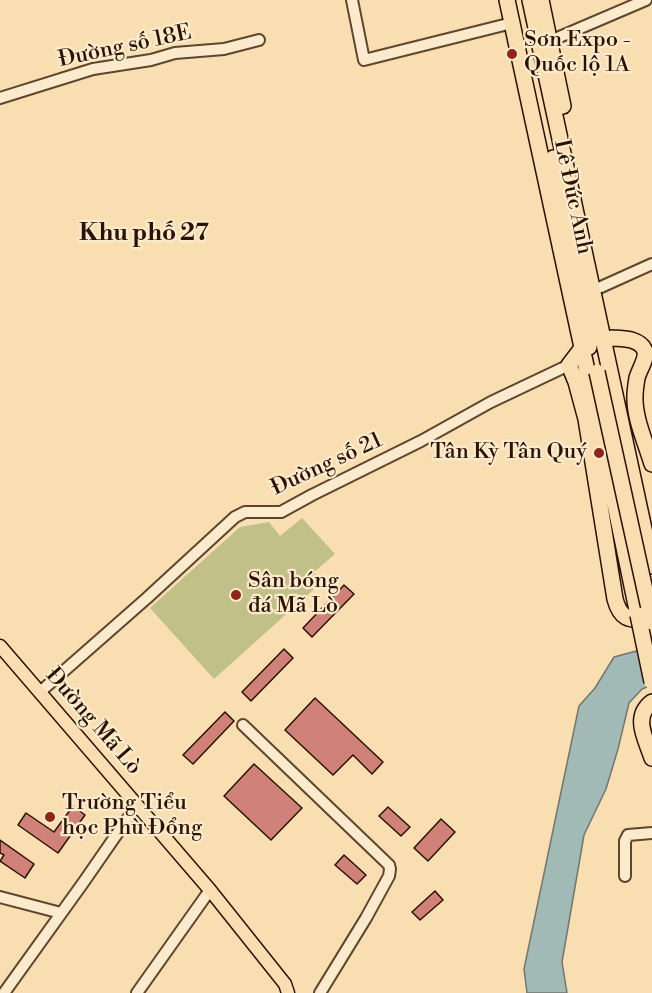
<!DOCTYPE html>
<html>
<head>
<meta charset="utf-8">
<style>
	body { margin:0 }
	canvas { display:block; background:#f9deb1 }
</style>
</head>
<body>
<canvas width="652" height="993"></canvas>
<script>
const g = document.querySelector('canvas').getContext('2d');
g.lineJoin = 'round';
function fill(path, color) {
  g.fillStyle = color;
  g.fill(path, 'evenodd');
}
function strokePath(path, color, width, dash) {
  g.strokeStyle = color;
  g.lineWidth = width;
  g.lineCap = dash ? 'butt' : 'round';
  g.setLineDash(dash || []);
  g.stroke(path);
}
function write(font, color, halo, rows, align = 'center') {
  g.font = font + ' "Libre Bodoni",serif';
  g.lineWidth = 4.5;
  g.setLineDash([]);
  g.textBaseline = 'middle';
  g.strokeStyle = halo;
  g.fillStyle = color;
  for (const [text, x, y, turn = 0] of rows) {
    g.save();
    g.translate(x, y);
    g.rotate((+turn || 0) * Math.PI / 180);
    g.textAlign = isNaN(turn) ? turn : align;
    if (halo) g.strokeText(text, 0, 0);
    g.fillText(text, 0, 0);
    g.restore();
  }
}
const green = new Path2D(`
	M302 518 335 554 314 572 322 582 214 679 150 608 240 527 269 522 280 536Z`);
const water = new Path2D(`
	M652 641V685L642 689 629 703 618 749 606 789 584 835 562 962 567 993H527L524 969 579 706 595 688 614 657 640 650Z`);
const building = new Path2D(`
	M344 585 354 594 312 637 303 628Z
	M284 649 293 658 251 701 242 692Z
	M315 698 383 762 372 774 353 755 333 775 285 730Z
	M225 712 234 721 193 764 183 755Z
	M254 764 302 808 271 840 224 796Z
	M73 806 85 815 58 853 18 825 26 813 54 832Z
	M388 807 410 827 401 836 379 816Z
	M441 819 455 832 428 861 414 848Z
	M0 840 34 864 25 878 0 861 4 855 0 853Z
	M344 855 366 875 357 884 335 865Z
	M435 891 443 900 420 920 412 912Z`);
const minor = new Path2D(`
	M352 0 364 60 512 23
	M544 43 550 41 646 0
	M0 98 93 69 151 60 175 53 224 49 259 40
	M593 289 601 287 652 264
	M40 692 147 598 235 517 245 512H281L312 495 421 441 491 402 569 365
	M243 725 389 865 390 869 389 876 366 918 320 993
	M625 876V841L628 835 652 833
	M0 897 61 913
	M4 993 83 883 137 805
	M137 993 210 890`);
const major = new Path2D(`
	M0 646 210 890 285 984 288 993`);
const highway = new Path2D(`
	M507 0 594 403 638 615
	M530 0 652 566
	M541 0 563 106
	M553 158 579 279 591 341
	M612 338C623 339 640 338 645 351 647 359 639 370 637 378 636 384 635 390 635 396 634 418 646 443 652 464
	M589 347 582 348 569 365 576 382 586 419 615 599C620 618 628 621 648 619
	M652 702C632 717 646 739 652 758`);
const highwayBridge = new Path2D(`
	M597 372 652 622
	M638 615 652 682`);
const markers = [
	[512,54,6,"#8f2418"],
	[599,453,6,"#8f2418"],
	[236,595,6,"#8f2418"],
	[50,817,6,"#8f2418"]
];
const poiNames = [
	["Sơn Expo -",524,41],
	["Quốc lộ 1A",524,66],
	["Tân Kỳ Tân Quý",587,453,"right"],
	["Sân bóng",248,582],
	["đá Mã Lò",248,607],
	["Trường Tiểu",62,804],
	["học Phù Đổng",62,829]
];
const streetNames = [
	["Đường số 18E",125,47,-12],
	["Lê Đức Anh",572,197,78],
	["Đường số 21",327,465,-25],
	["Đường Mã Lò",93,722,49]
];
const neighbourhoodNames = [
	["Khu phố 27",144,234]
];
fill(green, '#c1c089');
fill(water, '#a1bab6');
strokePath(water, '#72776e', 1.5);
fill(building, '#d18278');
strokePath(building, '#2b1202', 1.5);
strokePath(minor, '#5e452e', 14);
strokePath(major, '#2b1202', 15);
strokePath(highway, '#2b1202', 18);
strokePath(minor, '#fbeacc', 10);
strokePath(major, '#f9deb1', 12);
strokePath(highway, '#f9deb1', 15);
strokePath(highwayBridge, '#2b1202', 18, []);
strokePath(highwayBridge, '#f9deb1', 15);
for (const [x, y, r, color] of markers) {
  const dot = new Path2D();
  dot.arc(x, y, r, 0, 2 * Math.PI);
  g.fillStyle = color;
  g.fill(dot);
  strokePath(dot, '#fbeacc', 2);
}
write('22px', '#2b1202', '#fbeacc', poiNames, 'left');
write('22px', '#2b1202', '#fbeacc', streetNames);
write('bold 24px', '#2b1202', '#fbeacc', neighbourhoodNames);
</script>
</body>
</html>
